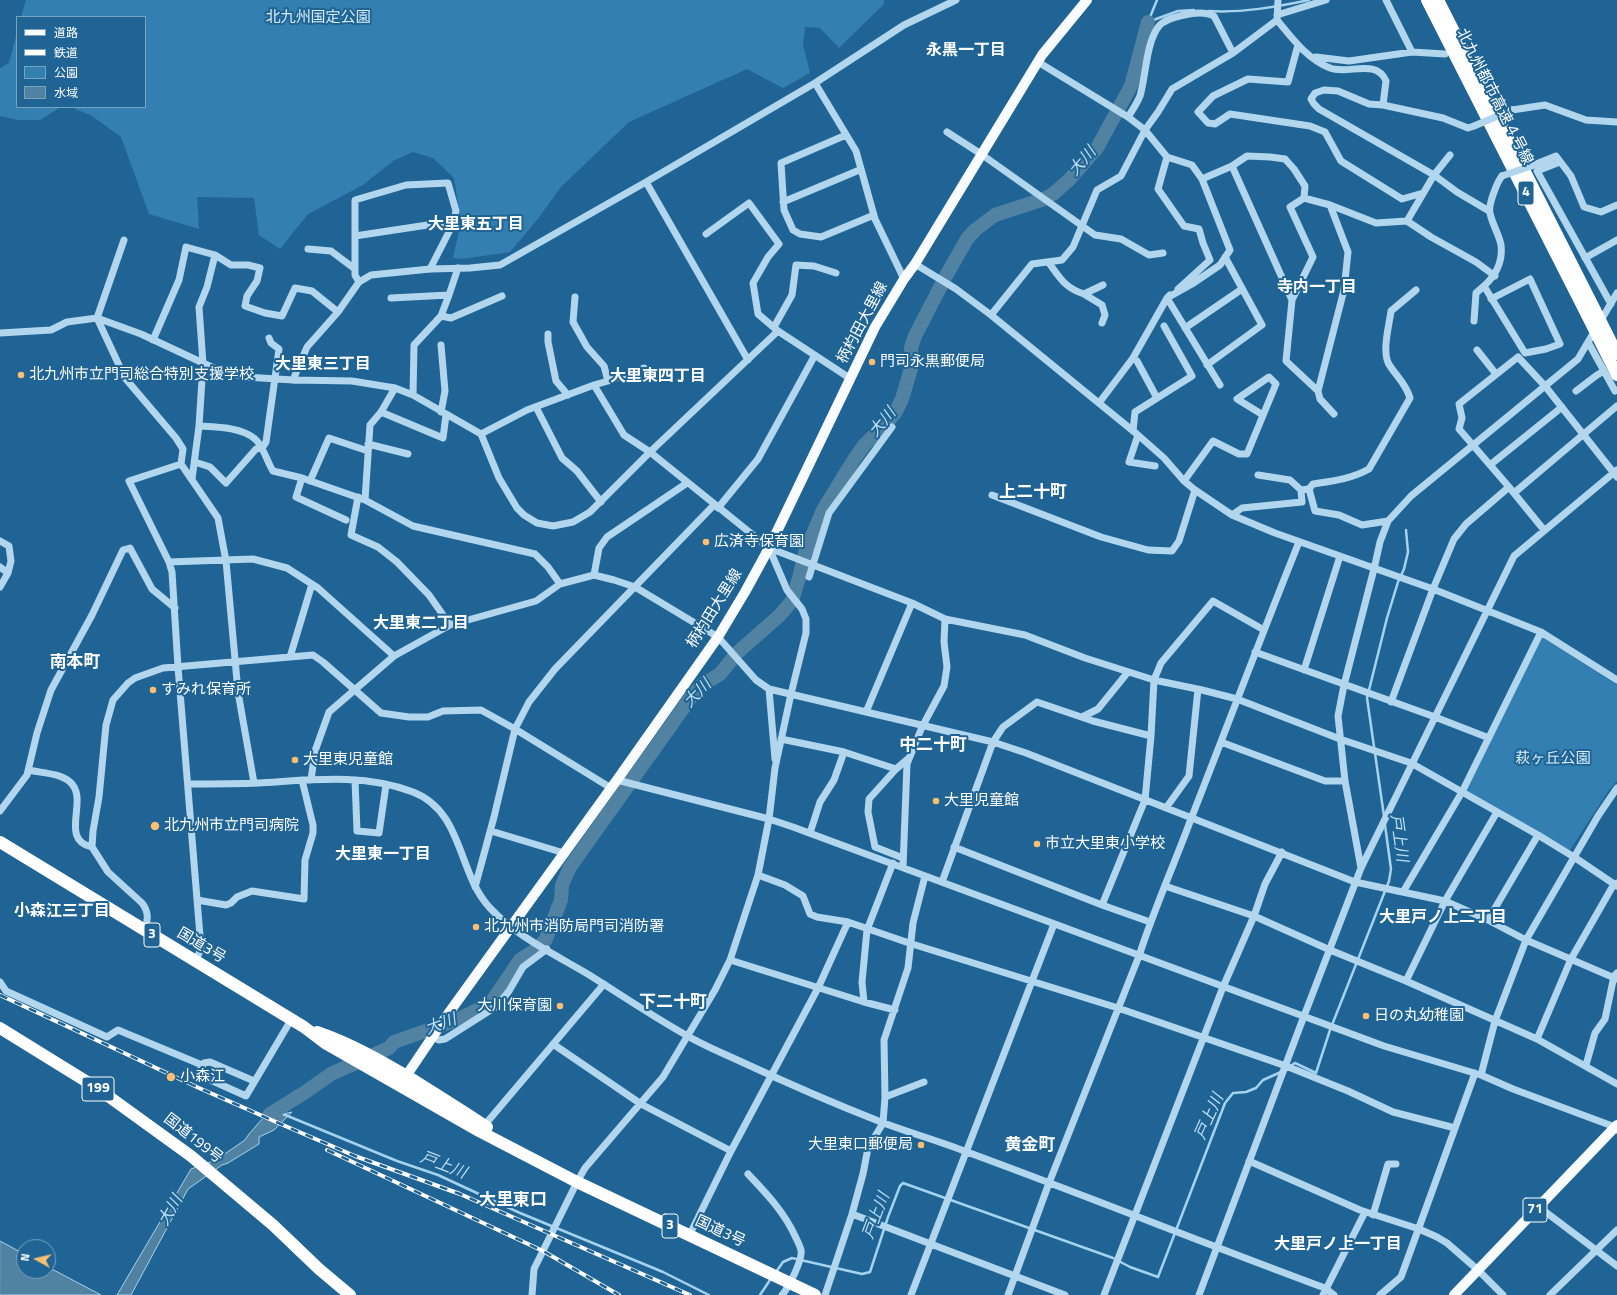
<!DOCTYPE html>
<html>
<head>
<meta charset="utf-8">
<style>
	body { margin:0 }
	#map { position:relative; width:1617px; height:1295px; overflow:hidden; background:#1f6494; font-family:"Titillium Web","Noto Sans JP",sans-serif }
	canvas { display:block }
	.legend { position:absolute; left:16px; top:16px; width:130px; height:92px; box-sizing:border-box; background:#1f6494; border:1px solid #79a2bf; margin:0; padding:5px 7px; list-style:none; font-size:12px; color:#fff }
	.legend li { display:flex; align-items:center; gap:8px; height:20px }
	.legend b { width:20px; border:1px solid #79a2bf }
	.north { position:absolute; left:16px; top:1239px; width:40px; height:40px; box-sizing:border-box; background:#1f6494; border:1px solid #79a2bf; border-radius:50%; rotate:278deg; font-size:11px; font-weight:700; line-height:16px; text-align:center; color:#fff }
	.north::after { content:''; display:block; margin:auto; width:14px; height:18px; background:#fcbf72; clip-path:polygon(50% 0,100% 100%,50% 72%,0 100%) }
</style>
</head>
<body>
<div id="map">
<canvas width="1617" height="1295"></canvas>
<ul class="legend">
<li><b style="height:5px;background:#f9fcff"></b>道路</li>
<li><b style="height:5px;background:#fff"></b>鉄道</li>
<li><b style="height:11px;background:#347fb1"></b>公園</li>
<li><b style="height:11px;background:#5282a2"></b>水域</li>
</ul>
<div class="north">N</div>
</div>
<script>
const g = document.querySelector('canvas').getContext('2d');
g.lineJoin = 'round';
function fill(path, color) {
  g.fillStyle = color;
  g.fill(path, 'evenodd');
}
function strokePath(path, color, width, dash) {
  g.strokeStyle = color;
  g.lineWidth = width;
  g.lineCap = dash ? 'butt' : 'round';
  g.setLineDash(dash || []);
  g.stroke(path);
}
function write(font, color, halo, rows, align = 'center') {
  g.font = font + ' "Titillium Web","Noto Sans JP",sans-serif';
  g.lineWidth = 4;
  g.setLineDash([]);
  g.textBaseline = 'middle';
  g.strokeStyle = halo;
  g.fillStyle = color;
  for (const [text, x, y, turn = 0] of rows) {
    g.save();
    g.translate(x, y);
    g.rotate((+turn || 0) * Math.PI / 180);
    g.textAlign = isNaN(turn) ? turn : align;
    if (halo) g.strokeText(text, 0, 0);
    g.fillText(text, 0, 0);
    g.restore();
  }
}
const green = new Path2D(`
	M26 0H884V4L839 48 820 28 805 27 803 45 810 73 783 88 747 69 629 122 561 187 537 220 510 252 462 259 453 258 461 222 454 178 433 158 413 152 393 161 363 185 308 214 280 249 259 235 254 198 197 197 199 229 149 214 121 137 92 116 71 107H145V17H21Z
	M17 32V107H61L40 120H18L0 116V68L9 63Z
	M1542 636 1617 685V781L1609 790 1570 850 1466 791Z`);
const water = new Path2D(`
	M295 1091 281 1108 278 1115 292 1112 274 1130 259 1137V1144L228 1163 222 1165 188 1189 131 1295H117L191 1169 216 1160 245 1140 249 1134 270 1110Z
	M0 1241 24 1254V1271H48V1267L101 1295H0Z`);
const stream = new Path2D(`
	M1209 11C1242 13 1276 7 1309 0
	M1148 22 1178 11 1194 10
	M1148 22 1157 0
	M1384 816 1367 698 1387 618 1398 582 1404 569 1408 552 1406 530
	M1290 1066 1295 1063 1316 1073 1330 1030 1389 881 1391 869 1385 825
	M278 1112 397 1161 438 1175 520 1213 663 1272 709 1295
	M776 1272 783 1262 792 1258 862 1274 870 1272 888 1217 900 1186 903 1183 1113 1258 1130 1267 1158 1277 1225 1103 1233 1093 1246 1092 1256 1088 1263 1080 1281 1072
	M760 1295 772 1277`);
const river = new Path2D(`
	M268 1117 270 1114 304 1093 331 1074 389 1048 394 1042 454 1021 490 1004 520 960 537 949 546 939 561 900 562 885 570 867 692 696 702 685 720 674 737 653 780 615 792 601 799 578 805 553 823 510 855 458 865 444 883 427 895 413 902 399 912 365 911 348 915 336 947 274 967 239 975 230 995 215 1044 199 1053 194 1069 180 1097 148 1131 86 1148 22`);
const minor = new Path2D(`
	M1278 0 1277 20C1292 38 1307 59 1330 68 1348 75 1376 58 1386 81L1383 105
	M1386 0 1412 52
	M1277 15 1326 0
	M1298 45 1288 82 1248 79 1213 96 1198 112 1208 123 1215 124 1230 114 1310 126 1325 132 1341 161 1402 199 1423 193
	M1316 57 1349 61 1412 52 1445 54
	M1038 62 1128 117 1145 130 1167 157
	M815 83 856 151 875 219 904 279
	M1512 110 1545 105 1586 120 1617 122
	M1128 117C1132 111 1137 103 1140 96 1146 76 1146 42 1159 26 1165 19 1176 17 1184 15 1193 13 1206 12 1214 16L1233 53
	M1474 126 1468 128 1443 118 1383 105 1369 104 1338 91 1324 90 1315 93 1311 99 1314 104 1319 109 1434 175 1457 192 1489 211
	M947 132 981 154 1095 235 1121 239 1149 255 1163 253
	M846 135 781 163 784 210 793 230 800 234 821 237 874 215
	M1560 162 1537 171 1611 304
	M1232 166 1247 156 1270 157 1285 159 1294 169 1305 186 1304 198
	M1531 166 1556 156 1571 176 1584 207 1601 212 1617 205
	M646 182 748 360
	M783 202 857 171
	M1407 221 1434 175 1450 155
	M706 234 749 203 779 244 768 257 753 283 758 314 778 331
	M355 236 454 221
	M124 240 97 318 125 378 176 438 183 449 181 464 218 518 226 561 238 692 254 783
	M308 249 331 251 355 269
	M1585 258 1617 240
	M1049 263C1060 278 1065 288 1084 294L1103 285
	M915 264 956 289 991 315 1138 435 1164 458 1184 481 1195 490 1232 515 1275 533 1433 589 1541 632 1617 680
	M359 282 355 275V200L406 185 448 183 456 211 453 224 430 269
	M1178 289 1210 260 1203 243 1199 229 1184 226 1158 189 1167 157 1192 165 1202 179
	M1084 294 1102 305 1105 315 1102 323
	M1170 295 1167 298 1220 385
	M575 297 573 322 587 347 604 366 608 381 594 385
	M391 298 449 295 458 268
	M1491 299 1530 279 1560 344 1546 349 1525 353 1484 286C1496 275 1503 262 1501 245 1499 234 1492 224 1490 213 1488 205 1497 182 1502 176
	M1292 300 1313 257 1290 207 1304 198 1330 205
	M991 315 1032 264 1062 260 1073 247 1097 190 1121 176 1145 130 1158 112 1172 89 1233 53 1277 20
	M441 316 451 318 502 296
	M1474 321 1476 293 1484 286
	M774 327 792 295 796 265 814 266 836 273
	M1185 328 1242 289
	M0 333 51 330 67 322 97 318 141 334 218 370 246 377 293 380 352 381 395 388 413 395 481 434 499 478 517 508 524 515 537 523 553 526 573 522 590 512 650 452 778 331 851 379
	M548 334V342L556 381 568 395
	M153 340 179 280 186 247 215 255
	M1477 350 1496 374
	M1137 361 1157 398
	M1207 365 1262 325 1225 257
	M1604 371 1615 391
	M293 380 307 347 338 312 359 282 371 275 430 269 470 268 500 265 646 182 815 83 904 25 956 0
	M608 381 644 368
	M1318 391 1320 399 1334 414
	M1576 391 1597 375 1604 371 1588 342
	M413 395 414 345 441 316 449 295
	M1099 403 1133 358 1167 298 1192 284 1220 265 1230 250 1202 179 1232 166 1292 300 1286 361 1318 391 1344 290 1348 252 1330 205 1376 223 1407 221 1431 237 1476 262 1495 276
	M536 407 562 458 577 471 601 502
	M381 412 443 438 446 415
	M441 412 445 391 441 345
	M199 426 203 364 199 307 207 287 215 255 231 265H248L260 268 257 281 247 296 245 306 265 313 282 316 295 288 312 291 338 312
	M1133 431 1135 412 1192 376 1164 326
	M481 434 527 410 594 385 624 435 650 452 769 548 912 603 945 619 1025 635 1085 658 1154 680 1202 690 1237 699 1340 739 1411 763 1538 835 1574 857 1617 886
	M1138 435 1129 462 1155 466
	M368 444 408 454
	M195 462 210 467 226 483 256 449 262 448 266 442 279 349 271 343 269 338
	M181 464 129 481 169 562 172 572 178 667 201 948 196 961
	M1490 465 1562 407
	M1258 475 1290 480 1301 490
	M302 478 296 497 346 520
	M192 479 199 426C216 427 241 427 255 439 263 445 267 462 273 471L302 478 365 500 413 526 535 554 548 567 560 584
	M310 481 329 438 368 451
	M1184 481 1213 441 1239 454H1247L1276 384 1269 377 1237 399 1263 415
	M1309 489 1313 484C1333 481 1351 479 1369 469L1410 398C1406 384 1398 378 1390 366 1381 354 1389 326 1391 311L1416 290
	M1514 493 1617 406
	M992 495 1101 537 1148 550 1172 551 1179 541 1195 490
	M358 497 351 535 378 547 397 562 429 595 450 625
	M365 500 370 425 381 412 395 388
	M718 508 758 459 815 355
	M1232 515 1242 508 1302 502 1301 490 1309 489 1315 511 1339 515 1362 525 1388 521
	M1544 530 1509 487 1459 429 1462 418 1459 404 1518 357 1545 386 1617 477
	M0 541 9 546 11 561 8 573 0 567
	M169 562 253 559 287 568 318 588 394 656
	M594 575 599 548 607 537 687 483
	M809 577 829 513 892 427
	M0 587 8 573
	M1255 652 1435 717 1489 738
	M290 657 312 584
	M1304 670 1340 556
	M769 689 775 759
	M1391 702 1433 589 1454 539 1466 524 1509 487
	M866 712 912 603
	M1082 717 1098 709 1128 672
	M781 739 844 752 834 780 820 802 810 833
	M1221 742 1325 781H1345
	M844 752 896 769 909 758
	M896 769 869 799 868 812 875 847 903 858
	M29 770C41 773 60 773 70 782 90 799 58 840 92 847
	M311 780 315 751 329 712 394 656 450 625 536 601 560 584 594 575 614 580 635 587 718 637 756 680 769 689 993 742 1026 753 1355 882 1445 901 1488 920 1526 940 1617 979
	M355 780 357 831 379 833 386 785
	M617 780 769 819 793 827 1384 1046 1481 1075 1513 1089 1615 1127 1617 1130
	M188 784C211 784 235 784 259 783 310 780 364 773 413 792 464 812 457 873 490 908 516 936 554 954 586 973 620 994 652 1016 686 1035 704 1046 725 1054 744 1063 789 1084 835 1104 881 1122 910 1133 939 1141 967 1152 1087 1196 1206 1244 1325 1288L1334 1295
	M1166 808 1189 776 1198 689
	M0 811 27 775 37 733 51 690 92 615 123 550 130 548 152 589 175 608
	M491 831 564 853
	M954 847 1102 905 1150 922
	M903 867 907 764 922 727 944 686 947 667 944 642 945 619
	M1361 868 1345 781 1338 716 1344 685 1374 569 1380 542 1388 521 1411 496 1578 359 1617 293
	M758 875 785 885 803 896 810 914 817 917 848 922 909 943 1118 1008 1286 1066 1348 1091 1393 1112 1455 1128
	M942 882 993 742 1003 727 1037 702 1093 721 1151 736
	M1165 886 1254 916 1330 950 1406 981 1537 1039 1617 1084
	M475 887 494 817 515 729 529 702 555 669 714 505
	M1403 892 1462 792 1541 632
	M197 900 226 905 231 903 237 897 252 891 304 899 305 860 313 833V825L302 780
	M1102 905 1145 800 1151 736 1154 680 1161 663 1213 601 1264 630
	M1488 920 1538 835
	M145 930C148 920 149 912 142 903L108 872 92 847 93 831 99 797 106 725 113 700 128 683 135 678 163 668 313 655 323 662 381 713 409 717H428L443 711 481 710 515 729 611 788
	M730 960 864 1002 895 1010
	M1406 981 1445 901 1497 812
	M0 982 6 991 107 1037 118 1030 202 1065
	M864 1002 862 982 867 930 893 863
	M432 1037 439 1040 445 1039 497 1006 509 991 523 967 547 949
	M1537 1039 1571 959 1614 884 1617 883
	M553 1044 641 1104 731 1151
	M1586 1065 1595 1033 1605 1019 1614 976 1617 973
	M1481 1075 1495 1021 1526 940 1598 816 1617 788
	M254 1081 210 1062 204 1063 201 1068V1074L206 1078 246 1096 291 1020
	M885 1097 924 1082
	M483 1127 604 984
	M1249 1161 1360 1210 1419 1229 1437 1237 1447 1243 1478 1270 1503 1295
	M748 1174C767 1194 785 1213 796 1238 798 1242 800 1246 801 1250 803 1259 789 1287 782 1295
	M1539 1207 1617 1266
	M852 1214 1065 1295
	M1373 1215 1388 1164H1396
	M689 1236 731 1151 818 988 848 922
	M532 1295 534 1269 577 1182 585 1168 663 1077 715 990 730 960 758 875 769 819 775 768 791 694 806 633V619L802 609 787 590 769 548
	M825 1295 852 1214 863 1174 868 1148 883 1123 885 1097 884 1040 908 968 913 923 925 876
	M911 1295 1054 924
	M1008 1295 1049 1183 1139 956C1154 909 1174 865 1191 819 1227 727 1262 634 1299 542
	M1104 1295 1223 987 1254 916 1265 884 1282 852
	M1199 1295 1304 1016 1361 868 1514 556 1617 470
	M1323 1295 1365 1212
	M1380 1295 1401 1277 1475 1073
	M1550 1295 1617 1230`);
const major = new Path2D(`
	M402 1082 448 1014 617 780 718 637 745 592 769 548 875 327 904 279 915 264 1042 55 1087 0
	M1454 1295 1617 1125`);
const highway = new Path2D(`
	M1427 0 1587 315
	M1438 0 1595 310
	M0 842 304 1027 325 1043 479 1131 527 1156 577 1182 815 1295
	M0 1028 97 1088 191 1156 273 1225 319 1269 350 1295
	M317 1032C352 1044 383 1062 415 1081 439 1096 463 1111 487 1127`);
const rail = new Path2D(`
	M0 995 199 1088 283 1125 355 1156 460 1194 690 1295
	M327 1150 543 1251 619 1295`);
const minorBridge = new Path2D(`
	M1474 126 1512 110
	M1502 176 1531 166`);
const highwayBridge = new Path2D(`
	M1595 310 1617 354
	M1587 315 1617 375`);
const markers = [
	[872,362,4,"#fcbf72"],
	[21,375,4,"#fcbf72"],
	[706,542,4,"#fcbf72"],
	[153,690,4,"#fcbf72"],
	[295,760,4,"#fcbf72"],
	[936,801,4,"#fcbf72"],
	[155,826,5,"#fcbf72"],
	[1037,844,4,"#fcbf72"],
	[476,927,4,"#fcbf72"],
	[560,1006,4,"#fcbf72"],
	[1366,1016,4,"#fcbf72"],
	[171,1077,5,"#fcbf72"],
	[921,1145,4,"#fcbf72"]
];
const shields = [
	[1526,193,16],
	[152,935,16],
	[98,1089,32],
	[1535,1210,24],
	[670,1226,16]
];
const shieldNames = [
	["4",1526,193],
	["3",152,935],
	["199",98,1089],
	["71",1535,1210],
	["3",670,1226]
];
const parkNames = [
	["北九州国定公園",318,18],
	["萩ヶ丘公園",1553,759]
];
const streetNames = [
	["北九州都市高速４号線",1494,97,63],
	["柄杓田大里線",863,323,-62],
	["柄杓田大里線",715,609,-58],
	["国道3号",201,946,31],
	["国道199号",193,1139,38],
	["国道3号",720,1232,25]
];
const poiNames = [
	["門司永黒郵便局",880,362],
	["北九州市立門司総合特別支援学校",29,375],
	["広済寺保育園",714,542],
	["すみれ保育所",161,690],
	["大里東児童館",303,760],
	["大里児童館",944,801],
	["北九州市立門司病院",164,826],
	["市立大里東小学校",1045,844],
	["北九州市消防局門司消防署",484,927],
	["大川保育園",552,1006,"right"],
	["日の丸幼稚園",1374,1016],
	["小森江",180,1077],
	["大里東口郵便局",913,1145,"right"]
];
const neighbourhoodNames = [
	["永黒一丁目",966,51],
	["大里東五丁目",476,225],
	["寺内一丁目",1317,288],
	["大里東三丁目",323,365],
	["大里東四丁目",658,377],
	["大里東二丁目",421,624],
	["大里東一丁目",383,855],
	["小森江三丁目",62,912],
	["大里戸ノ上二丁目",1443,918],
	["大里戸ノ上一丁目",1338,1245]
];
const waterNames = [
	["大川",1083,162,-49],
	["大川",883,423,-50],
	["大川",698,694,-46],
	["戸上川",1398,838,82],
	["大川",441,1025,-20],
	["戸上川",1210,1117,-66],
	["戸上川",443,1166,21],
	["大川",171,1211,-60],
	["戸上川",877,1216,-69]
];
const quarterNames = [
	["上二十町",1033,493],
	["南本町",75,663],
	["中二十町",933,746],
	["下二十町",673,1003],
	["黄金町",1030,1146],
	["大里東口",513,1201]
];
fill(green, '#347fb1');
fill(water, '#5282a2');
strokePath(water, '#a5d3ef', 1);
strokePath(stream, '#a5d3ef', 2.5);
strokePath(river, '#5282a2', 14);
strokePath(minor, '#b2d6ee', 7);
strokePath(major, '#f9fcff', 10);
strokePath(highway, '#fff', 12);
strokePath(rail, '#fff', 4);
strokePath(rail, '#1f6494', 2.5, [8]);
strokePath(minorBridge, '#b2d6ee', 7);
strokePath(highwayBridge, '#fff', 12);
for (const [x, y, r, color] of markers) {
  const dot = new Path2D();
  dot.arc(x, y, r, 0, 2 * Math.PI);
  g.fillStyle = color;
  g.fill(dot);
  strokePath(dot, '#1f6494', 1.5);
}
for (const [x, y, w] of shields) {
  const box = new Path2D();
  box.roundRect(x - w / 2, y - 12, w, 24, 3);
  g.fillStyle = '#1f6494';
  g.fill(box);
  strokePath(box, '#fff', 1);
}
write('bold 14px', '#fff', null, shieldNames);
write('15px', '#d8edfa', '#1f6494', parkNames);
write('15px', '#fff', '#1f6494', streetNames);
write('15px', '#fff', '#1f6494', poiNames, 'left');
write('bold 16px', '#fff', '#1f6494', neighbourhoodNames);
write('italic 16px', '#bedff5', '#1f6494', waterNames);
write('bold 17px', '#fff', '#1f6494', quarterNames);
</script>
</body>
</html>
